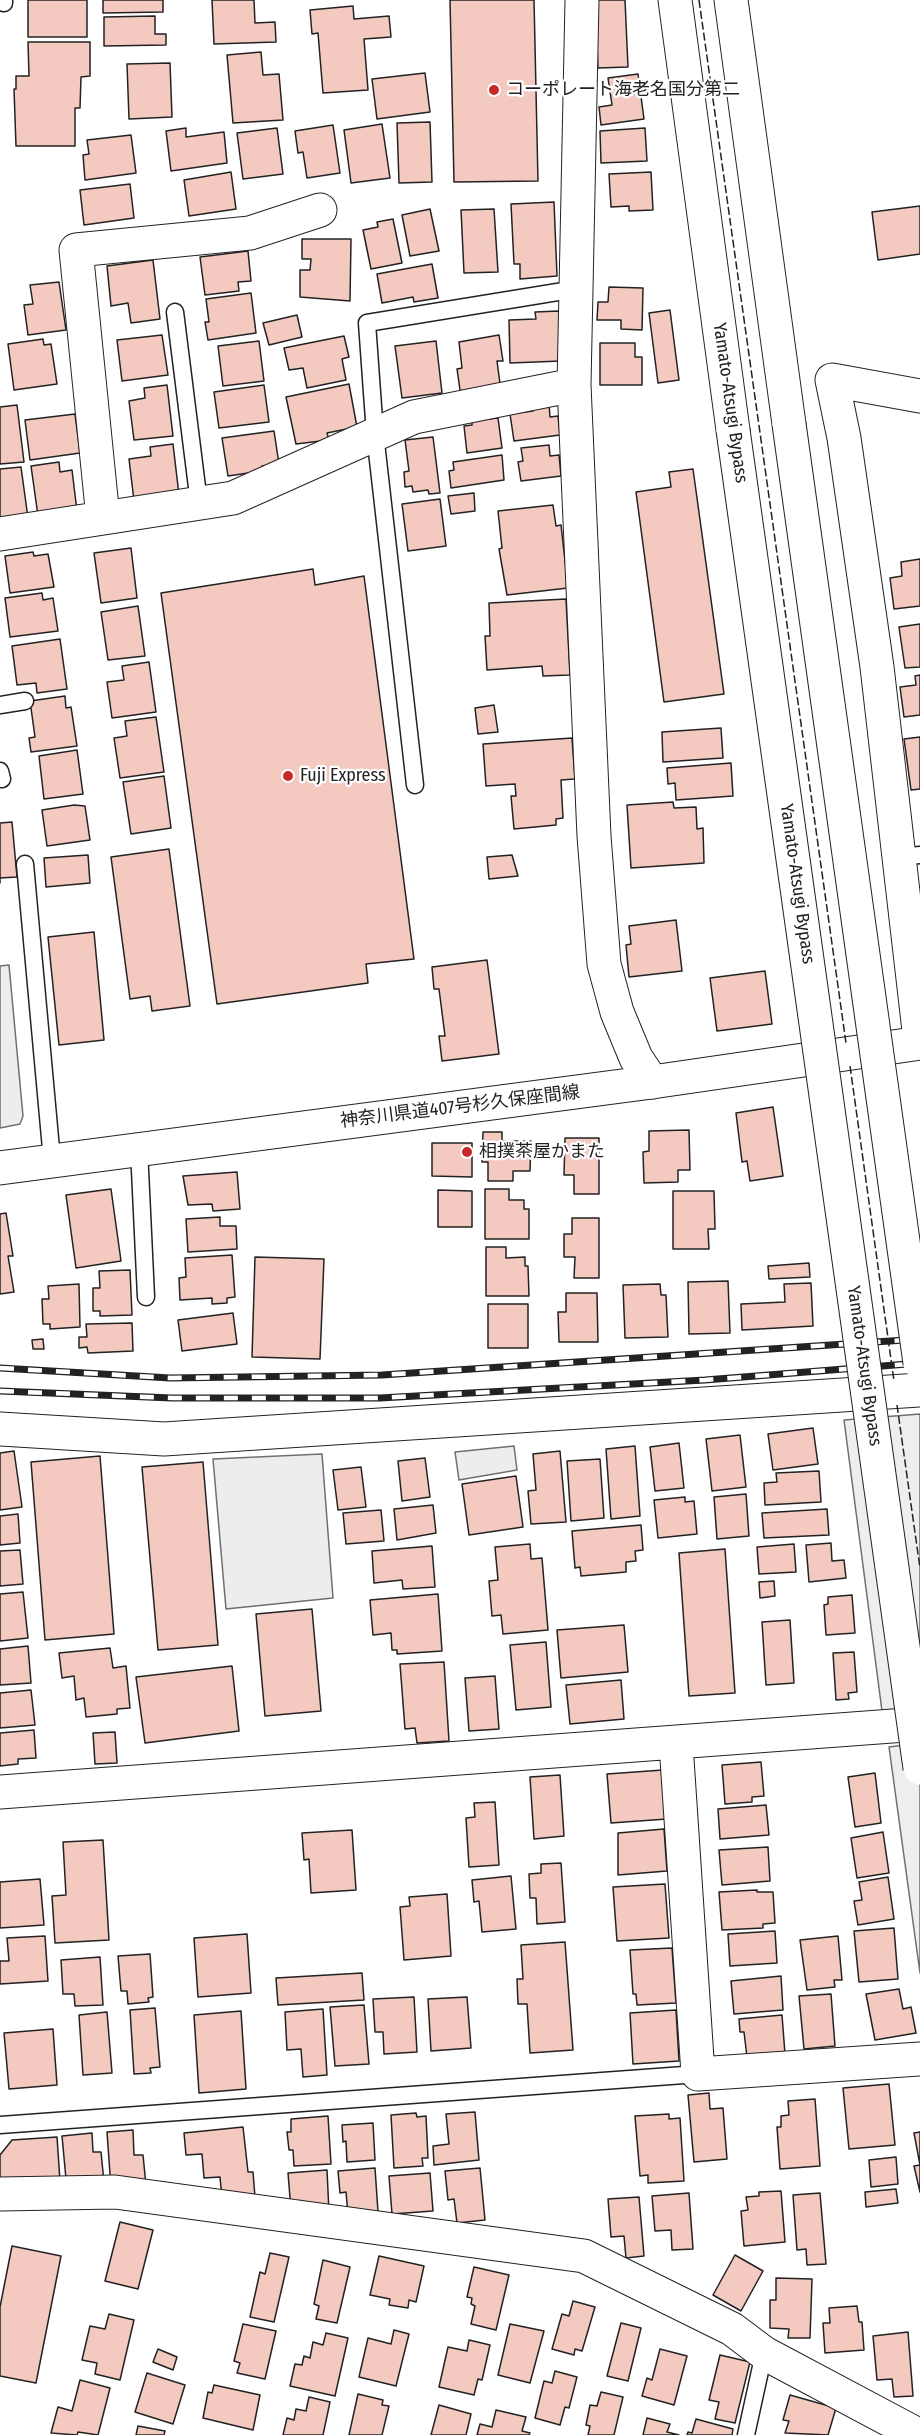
<!DOCTYPE html>
<html>
<head>
<meta charset="utf-8">
<style>
	body { margin:0 }
	canvas { display:block; background:#fff }
</style>
</head>
<body>
<canvas width="920" height="2435"></canvas>
<script>
const g = document.querySelector('canvas').getContext('2d');
g.lineJoin = 'round';
function fill(path, color) {
  g.fillStyle = color;
  g.fill(path, 'evenodd');
}
function strokePath(path, color, width, dash) {
  g.strokeStyle = color;
  g.lineWidth = width;
  g.lineCap = dash ? 'butt' : 'round';
  g.setLineDash(dash || []);
  g.stroke(path);
}
function write(font, color, halo, rows, align = 'center') {
  g.font = font + ' "Fira Sans Condensed","Noto Sans JP",sans-serif';
  g.lineWidth = 4.5;
  g.setLineDash([]);
  g.textBaseline = 'middle';
  g.strokeStyle = halo;
  g.fillStyle = color;
  for (const [text, x, y, turn = 0] of rows) {
    g.save();
    g.translate(x, y);
    g.rotate((+turn || 0) * Math.PI / 180);
    g.textAlign = isNaN(turn) ? turn : align;
    if (halo) g.strokeText(text, 0, 0);
    g.fillText(text, 0, 0);
    g.restore();
  }
}
const green = new Path2D(`
	M920 1414V1709L882 1711 844 1420Z
	M920 1743V1973L889 1747Z`);
const parking = new Path2D(`
	M9 965 23 1116 20 1124 0 1128V966Z
	M514 1446 517 1470 459 1480 455 1452Z
	M322 1454 333 1598 226 1609 213 1459Z`);
const building = new Path2D(`
	M28 0H87V37H28Z
	M103 0H163V12L103 13Z
	M212 0H254L255 23 275 22 276 42 214 44Z
	M450 0H534L538 181 454 182Z
	M595 0H625L628 67 598 68Z
	M353 6 354 19 389 16 391 37 364 39 368 90 323 93 318 33 312 34 310 10Z
	M155 16V34H166V45L104 46V17Z
	M28 42H90V76L81 77 80 108H75V146H16L14 89H16V76H29Z
	M261 52 263 75 279 74 283 120 233 123 227 55Z
	M170 63 172 117 129 119 127 64Z
	M425 73 430 112 377 119 372 79Z
	M638 74 644 119 601 125 599 107 612 105 608 78Z
	M430 122 432 182 399 183 397 123Z
	M382 124 390 178 351 183 344 130Z
	M333 125 340 173 307 178 303 152 298 153 295 131Z
	M186 128V137L224 132 227 163 171 171 166 131Z
	M277 128 283 174 243 179 237 133Z
	M645 128 647 161 601 163 600 131Z
	M131 135 136 173 85 180 83 155 89 154 87 140Z
	M231 172 236 209 189 216 184 180Z
	M651 172 653 210 629 211V206L611 207 609 174Z
	M130 184 134 218 84 225 80 190Z
	M554 202 557 276 520 279V264H514L511 204Z
	M920 206V254L878 260 872 212Z
	M430 209 439 251 410 256 402 215Z
	M494 209 498 272 464 273 461 210Z
	M393 219 402 263 371 269 363 230 378 227 377 222Z
	M302 239H351L350 301 300 297V270H310L311 259H302Z
	M248 251 251 281 238 282 239 291 205 295 200 257Z
	M153 260 160 319 131 323 128 303 111 306 107 266Z
	M432 264 438 298 414 302 413 297 382 303 377 274Z
	M59 282 66 330 28 335 24 305 33 304 30 285Z
	M609 287 643 288 642 330 621 329V320H597L598 302H608Z
	M251 293 256 333 208 340 205 322H209L206 299Z
	M670 310 679 380 658 383 649 313Z
	M559 311 561 361 510 363 509 320 536 319 535 312Z
	M297 315 302 337 269 345 263 323Z
	M162 335 168 375 122 381 117 340Z
	M499 335 503 361H497L501 391 461 397 457 369 462 368 459 342Z
	M344 336 349 357 342 359 346 380 307 388 303 368 289 370 284 348Z
	M43 339 44 345 51 344 57 384 14 390 8 344Z
	M259 341 264 381 223 386 218 346Z
	M436 341 442 393 402 398 395 346Z
	M600 343H635V357H642V385H600Z
	M349 384 357 427 327 433 329 440 296 444 286 397Z
	M167 385 173 436 134 440 129 401 145 398 144 388Z
	M264 385 269 422 219 428 214 392Z
	M549 404 550 417 558 416 560 435 514 441 510 414 533 411 532 406Z
	M17 405 24 462 0 464V407Z
	M75 414 80 453 30 460 25 420Z
	M498 418 502 448 467 453 464 426 472 425V421Z
	M274 431 279 464 262 466V471L228 476 222 438Z
	M433 437 440 493 429 494 428 490 413 492 412 486 405 487 404 472 409 471 405 440Z
	M173 444 179 495 134 501 129 459 151 456 150 447Z
	M549 445 550 456 559 455 561 476 521 481 518 462 523 461 521 448Z
	M502 455 504 480 451 488 449 471 454 470 453 462Z
	M59 462 60 472 72 470 77 511 38 516 31 466Z
	M21 467 28 518 0 521V469Z
	M693 469 724 694 664 702 636 492 671 487 669 472Z
	M474 493 475 511 451 514 448 496Z
	M440 499 446 546 408 551 402 504Z
	M553 505 556 526 561 525 568 588 507 595 499 549 502 548 498 511Z
	M131 548 137 598 101 603 94 553Z
	M33 552 34 556 48 554 54 587 10 593 5 556Z
	M920 559V606L894 609 890 578 902 576 901 562Z
	M313 569 315 585 364 576 414 959 366 964 368 983 217 1004 161 593Z
	M42 593 43 600 53 598 58 631 10 637 5 598Z
	M566 599 570 675 543 676 542 666 487 670 485 636H490L489 603Z
	M138 606 145 656 108 660 101 612Z
	M920 624V667L905 668 899 627Z
	M60 639 67 689 37 693 36 683 17 685 12 646Z
	M149 662 156 712 112 718 107 682 124 680 122 666Z
	M920 675V715L904 717 900 687 916 685 915 676Z
	M65 696 66 708 71 707 77 746 31 752 29 738 35 737 30 701Z
	M494 705 498 732 478 734 475 708Z
	M156 717 164 772 120 778 114 738 127 736 125 721Z
	M721 728 723 758 663 762 662 732Z
	M920 737V789L911 790 904 739Z
	M572 738 575 779 561 780 563 818 556 819V825L514 829 511 796H516L515 784 486 786 483 744Z
	M77 750 83 794 44 799 39 756Z
	M731 763 733 796 676 800 675 783 668 784 667 768Z
	M164 776 171 828 131 834 123 782Z
	M673 802 674 808 696 807 697 829 703 828 704 863 631 868 627 805Z
	M74 805 85 806 90 840 47 846 42 810Z
	M12 822 17 877 0 878V883V823Z
	M169 849 190 1006 152 1011 150 996 130 999 111 857Z
	M88 855 90 883 46 887 44 858Z
	M512 855 518 876 489 879 487 857Z
	M676 920 682 971 629 977 626 945 631 944 629 926Z
	M94 932 104 1040 59 1045 48 937Z
	M487 960 499 1054 442 1061 439 1036H445L439 989H434L432 967Z
	M765 971 772 1024 717 1031 710 978Z
	M773 1107 783 1176 750 1181 747 1161 742 1162 736 1113Z
	M689 1130 690 1170H678V1182L644 1183 643 1152 649 1151V1131Z
	M483 1132H502V1141H531L530 1171H513V1181H488V1162H482Z
	M565 1138H599V1194H574V1175H564Z
	M432 1143H472V1177L432 1176Z
	M237 1172 240 1209 213 1211 212 1204 188 1205 183 1176Z
	M111 1189 121 1261 76 1268 66 1195Z
	M485 1189H509V1200H524V1209H529V1239H485Z
	M438 1190 472 1191V1227H438Z
	M673 1191H714L715 1229H708L709 1249H673Z
	M6 1213 13 1256H8L14 1292 0 1294V1214Z
	M220 1217V1226H236L237 1249 188 1252 186 1219Z
	M572 1218H599V1278H574L575 1257H564V1234H572Z
	M486 1247H506V1258L525 1257V1266H528L529 1296H486Z
	M232 1255 235 1297 227 1298V1303L212 1304V1298L180 1300 179 1278 186 1277 185 1258Z
	M255 1257 324 1259 320 1359 252 1357Z
	M809 1263 810 1277 769 1279 768 1266Z
	M130 1270 132 1315 100 1316V1311H93V1288H100L99 1271Z
	M728 1281 730 1333 689 1334 688 1282Z
	M811 1283 813 1326 742 1330 741 1304 785 1302 784 1284Z
	M79 1284 80 1327 50 1329V1324H43L42 1299H49L48 1286Z
	M660 1284 661 1295H666L668 1337 625 1338 623 1285Z
	M566 1293H597L598 1342H559L558 1312H566Z
	M488 1304H528V1348H488Z
	M233 1313 237 1344 182 1351 178 1320Z
	M132 1323 133 1351 88 1353 87 1347 79 1348V1337H87L86 1324Z
	M43 1339 44 1349H33L32 1340Z
	M813 1428 818 1464 773 1470 768 1434Z
	M740 1435 746 1487 712 1491 706 1439Z
	M679 1443 684 1488 655 1491 650 1447Z
	M635 1446 640 1516 611 1519 606 1449Z
	M14 1451 22 1507 0 1510V1453Z
	M560 1451 566 1522 531 1524 528 1491 536 1490 533 1454Z
	M100 1456 114 1634 45 1640 31 1462Z
	M425 1458 430 1497 402 1501 398 1461Z
	M600 1459 604 1518 571 1521 567 1461Z
	M203 1462 218 1645 158 1650 142 1467Z
	M361 1467 366 1507 338 1510 333 1470Z
	M819 1471 821 1502 765 1505 764 1483 777 1482 776 1473Z
	M516 1476 523 1527 469 1535 462 1484Z
	M746 1494 749 1536 717 1539 714 1497Z
	M685 1497V1502L694 1501 697 1534 658 1538 654 1500Z
	M433 1505 436 1533 397 1540 394 1509Z
	M827 1509 829 1535 764 1538 762 1513Z
	M381 1510 384 1541 346 1544 343 1513Z
	M18 1514 20 1543 0 1545V1516Z
	M641 1525 643 1550 635 1551 636 1561 626 1562V1572L581 1576 580 1567 575 1568 572 1531Z
	M831 1543 832 1561 844 1560 846 1578 809 1582 806 1545Z
	M530 1544 531 1559 542 1558 548 1630 503 1634 501 1615 492 1616 489 1581 498 1580 495 1547Z
	M794 1544 796 1572 759 1574 757 1547Z
	M432 1546 435 1587 403 1589 402 1580 374 1583 372 1551Z
	M725 1549 735 1693 689 1696 679 1553Z
	M20 1550 23 1584 0 1586V1551Z
	M774 1581 775 1596 760 1598 759 1582Z
	M23 1592 28 1638 0 1641V1594Z
	M438 1594 442 1651 397 1654V1650H392L391 1633 373 1635 370 1600Z
	M852 1595 855 1633 826 1635 824 1605 828 1604V1597Z
	M312 1609 321 1711 265 1716 256 1614Z
	M790 1620 794 1683 766 1685 762 1622Z
	M624 1625 628 1672 561 1678 557 1630Z
	M546 1642 551 1707 516 1710 510 1645Z
	M28 1646 31 1683 0 1685V1649Z
	M110 1648 113 1668 126 1666 130 1708 117 1709V1714L86 1717 84 1698 76 1700 74 1676 62 1678 59 1653Z
	M854 1652 857 1692 848 1693 849 1699 836 1700 833 1653Z
	M444 1662 449 1741 417 1743 415 1728 405 1729 400 1664Z
	M232 1666 239 1731 145 1743 136 1677Z
	M495 1676 499 1729 469 1731 465 1678Z
	M621 1680 624 1719 570 1724 566 1685Z
	M31 1690 35 1725 0 1728V1693Z
	M34 1730 36 1758 18 1759V1764L0 1766V1733Z
	M115 1732 117 1763 95 1764 93 1733Z
	M761 1762 764 1796 752 1797V1802L725 1804 722 1765Z
	M663 1770 667 1819 611 1823 607 1774Z
	M875 1773 881 1823 855 1827 848 1777Z
	M560 1775 564 1836 534 1839 530 1777Z
	M495 1802 499 1865 469 1867 466 1818 475 1817 474 1803Z
	M766 1805 769 1835 720 1839 718 1809Z
	M664 1829 667 1871 618 1875V1833Z
	M352 1830 356 1890 311 1893 309 1859 304 1860 302 1833Z
	M883 1832 889 1873 857 1878 851 1838Z
	M103 1840 109 1940 55 1943 52 1896 66 1895 63 1842Z
	M768 1847 770 1881 722 1885 719 1850Z
	M561 1863 565 1922 537 1924 536 1898H530L529 1874 541 1873V1864Z
	M511 1876 516 1929 482 1932 479 1901 474 1902 472 1880Z
	M888 1877 894 1919 858 1925 854 1901 862 1900 859 1882Z
	M40 1879 44 1925 0 1928V1882Z
	M665 1884 669 1938 617 1941 613 1887Z
	M757 1890V1892H773L775 1923 763 1924V1928L722 1930 719 1892Z
	M447 1894 451 1956 404 1960 400 1907 410 1906 409 1897Z
	M894 1928 898 1979 859 1982 854 1931Z
	M775 1931 777 1963 730 1966 728 1934Z
	M247 1934 251 1993 198 1997 194 1938Z
	M45 1936 48 1981 0 1984V1961H9L7 1938Z
	M838 1936 842 1980H834L835 1987 807 1990 800 1940Z
	M565 1942 573 2050 530 2053 527 2004H518L517 1979H523L521 1945Z
	M672 1948 676 2003 637 2005 636 1994H633L630 1950Z
	M150 1954 153 1997 148 1998 149 2002 128 2004 127 1991H121L118 1956Z
	M100 1957 103 2005 75 2006 74 1994H63L61 1960Z
	M362 1973 364 2000 278 2005 276 1978Z
	M781 1976 783 2010 734 2014 731 1981Z
	M899 1989 903 2009 911 2007 916 2033 875 2040 866 1994Z
	M831 1994 835 2046 804 2049 799 1996Z
	M414 1997 417 2052 384 2054 383 2032H375L373 1999Z
	M467 1997 471 2048 431 2051 428 1999Z
	M364 2005 369 2064 335 2066 330 2007Z
	M155 2008 160 2067 150 2068 151 2073 134 2074 130 2010Z
	M323 2009 327 2075 303 2077 301 2049 287 2050 285 2012Z
	M676 2010 679 2061 633 2064 630 2013Z
	M241 2011 246 2089 199 2093 194 2015Z
	M107 2012 112 2073 83 2075 79 2015Z
	M782 2015 785 2054 747 2057 744 2032H740L739 2019Z
	M53 2029 57 2085 9 2089 4 2033Z
	M889 2084 895 2145 849 2149 843 2088Z
	M709 2093 710 2109 723 2108 727 2159 694 2162 688 2095Z
	M815 2099 820 2166 780 2169 777 2127H781V2116L789 2115 788 2101Z
	M475 2112 479 2160 434 2165 433 2146 449 2144 446 2114Z
	M416 2113 417 2117 426 2116 428 2158H422L423 2166 394 2168 391 2115Z
	M669 2114V2119L680 2118 684 2181 648 2183V2175L640 2176 635 2116Z
	M328 2116 331 2164 294 2166 293 2150H289L287 2132H291V2119Z
	M373 2123 375 2160 347 2162 346 2141 343 2142 342 2125Z
	M243 2127 248 2172H253L255 2197 222 2199 220 2177 204 2178 202 2154 186 2155 184 2133Z
	M133 2130 134 2155H143L146 2185 111 2188 107 2132Z
	M920 2132V2192L914 2166 920 2165 914 2133Z
	M92 2133 93 2152H101L104 2182 66 2179 62 2136Z
	M57 2137 60 2181 0 2184V2155L12 2140Z
	M896 2157 898 2184 871 2187 869 2160Z
	M375 2168 378 2212 348 2214 346 2192 340 2193 338 2171Z
	M480 2168 485 2220 457 2223 454 2199 448 2200 445 2171Z
	M327 2170 329 2212 291 2210 288 2173Z
	M430 2173 433 2211 392 2214 389 2176Z
	M896 2189 898 2203 866 2207 865 2192Z
	M781 2191 785 2242 744 2246 741 2211 748 2210 746 2197 759 2196V2192Z
	M689 2193 693 2249 672 2250 671 2230 655 2231 652 2196Z
	M820 2193 826 2264 807 2265 806 2249 797 2250 793 2195Z
	M639 2197 644 2256 626 2258 624 2236 611 2237 608 2199Z
	M120 2222 153 2230 138 2289 105 2281Z
	M12 2246 61 2256 36 2383 0 2376V2307Z
	M270 2253 289 2257 274 2322 250 2317 260 2272 265 2274Z
	M735 2255 763 2271 741 2311 713 2295Z
	M379 2256 424 2266 416 2302 409 2300 408 2308 389 2305 390 2299 370 2295Z
	M323 2260 350 2267 337 2323 316 2319 319 2306 314 2304Z
	M474 2267 509 2275 496 2330 471 2324 475 2306 471 2304 472 2298 467 2297Z
	M776 2278 812 2279 810 2338H788L789 2329 770 2328V2300H776Z
	M573 2301 595 2307 582 2351 575 2349 574 2355 552 2349 562 2314 569 2316Z
	M857 2306 859 2322H862L864 2350 825 2353 823 2323H830L829 2308Z
	M109 2314 134 2320 120 2380 95 2374 97 2363 82 2360 90 2326 105 2329Z
	M621 2323 641 2328 628 2381 607 2376Z
	M243 2324 276 2331 265 2379 237 2373 240 2363 234 2361Z
	M510 2324 544 2331 530 2383 498 2375Z
	M394 2330 409 2334 396 2386 359 2377 368 2338 391 2344Z
	M908 2332 913 2396 894 2397 892 2379 877 2380 873 2336Z
	M326 2333 348 2338 335 2396 290 2386 295 2364 302 2365 304 2356 310 2358 313 2342 323 2345Z
	M469 2340 490 2345 482 2380 478 2379 474 2395 439 2387 448 2347 467 2351Z
	M158 2349 177 2357 173 2370 153 2362Z
	M660 2349 687 2356 674 2405 642 2396 647 2378 652 2380Z
	M720 2355 750 2362 735 2423 715 2419 719 2402 709 2400Z
	M555 2371 577 2377 569 2408 565 2407 560 2425 535 2418 544 2381 552 2383Z
	M147 2373 185 2385 173 2424 135 2412Z
	M80 2380 110 2388 98 2435 78 2432 77 2435 51 2433 58 2407 72 2411Z
	M214 2385 260 2395 253 2430 203 2418 208 2392 212 2393Z
	M601 2392 623 2397 614 2435H588L590 2426 586 2425 590 2405 597 2406Z
	M358 2394 383 2400 382 2405 389 2406 382 2435H349Z
	M790 2395 836 2408 828 2435 785 2433 789 2421 783 2420Z
	M309 2397 330 2402 323 2435H283L287 2418 294 2420 296 2409 306 2411Z
	M439 2405 471 2414 466 2435H431Z
	M496 2410 526 2417 522 2431 530 2433 529 2435H477L480 2424 492 2427Z
	M647 2418 670 2424 667 2432 679 2435H643Z
	M696 2419 733 2429 732 2435H687L688 2432 692 2433Z
	M138 2426 165 2431 164 2435H136Z`);
const lane = new Path2D(`
	M4 0V3
	M175 312 199 503
	M0 705 25 701
	M0 771 2 779
	M415 785 375 434 367 323 576 289
	M899 857 920 855
	M25 864 52 1160
	M139 1149 146 1297
	M0 2125 698 2074
	M746 2435 764 2353`);
const street = new Path2D(`
	M582 0 574 385 594 836 604 964 617 1012 636 1058 652 1082
	M920 396 832 380 844 438 877 667 920 1039
	M103 518 76 250 250 233 320 210
	M0 534 233 498 414 417 574 385
	M0 1429 164 1439 920 1390
	M676 1744 698 2074 920 2059
	M0 1792 920 1724
	M0 2194 115 2192 584 2256 732 2329 764 2353 918 2435`);
const secondary = new Path2D(`
	M0 1168 652 1082 920 1043`);
const highway = new Path2D(`
	M675 0 733 430
	M731 0 789 424`);
const rail = new Path2D(`
	M0 1368 170 1378 382 1375 920 1339
	M0 1391 172 1398H380L705 1380 920 1363`);
const highwayBridge = new Path2D(`
	M789 424 920 1363
	M733 430 920 1768`);
const fence = new Path2D(`
	M699 0 846 1043
	M850 1066 894 1381
	M897 1405 920 1568`);
const markers = [
	[494,90,6,"#c62828"],
	[288,776,6,"#c62828"],
	[467,1152,6,"#c62828"]
];
const poiNames = [
	["コーポレート海老名国分第二",506,90],
	["Fuji Express",300,776],
	["相撲茶屋かまた",479,1152]
];
const streetNames = [
	["Yamato-Atsugi Bypass",730,403,82],
	["Yamato-Atsugi Bypass",797,884,82],
	["神奈川県道407号杉久保座間線",460,1107,-7],
	["Yamato-Atsugi Bypass",864,1366,82]
];
fill(green, '#eee');
strokePath(green, '#6f6f6f', 1.5);
fill(parking, '#ededed');
strokePath(parking, '#6f6f6f', 1.5);
fill(building, '#f3c9c0');
strokePath(building, '#222', 1.5);
strokePath(lane, '#222', 19);
strokePath(street, '#222', 35);
strokePath(secondary, '#222', 35);
strokePath(highway, '#222', 35);
strokePath(lane, '#fff', 16);
strokePath(street, '#fff', 33);
strokePath(secondary, '#fff', 33);
strokePath(highway, '#fff', 33);
strokePath(rail, '#222', 7);
strokePath(rail, '#fff', 4.5, [14]);
strokePath(highwayBridge, '#222', 35, []);
strokePath(highwayBridge, '#fff', 33);
strokePath(fence, '#222', 1.5, [8, 3]);
for (const [x, y, r, color] of markers) {
  const dot = new Path2D();
  dot.arc(x, y, r, 0, 2 * Math.PI);
  g.fillStyle = color;
  g.fill(dot);
  strokePath(dot, '#fff', 2);
}
write('18px', '#222', '#fff', poiNames, 'left');
write('18px', '#222', '#fff', streetNames);
</script>
</body>
</html>
